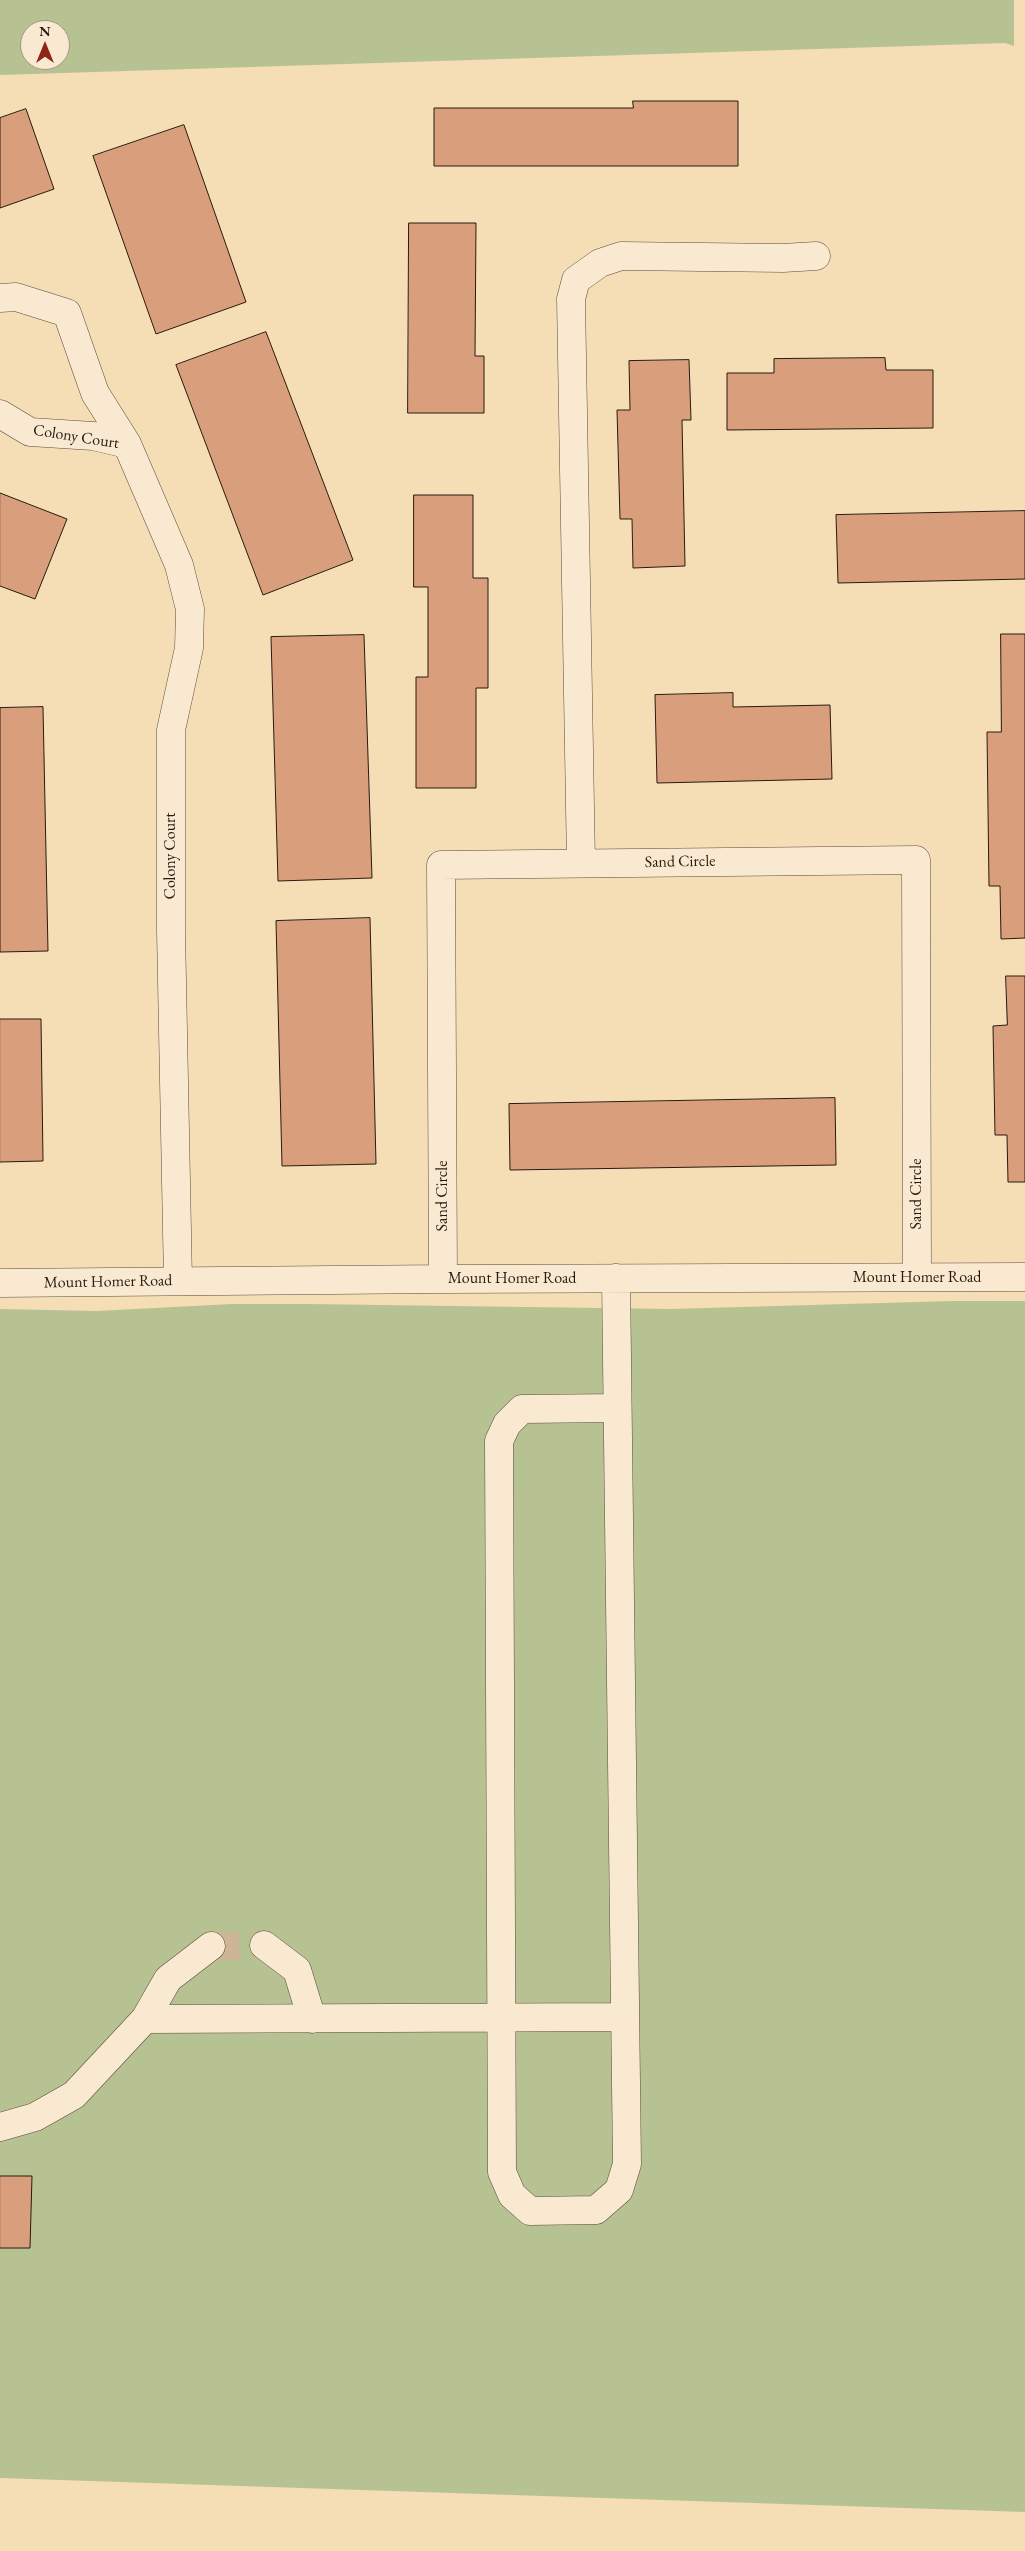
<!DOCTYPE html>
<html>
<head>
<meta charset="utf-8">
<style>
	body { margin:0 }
	#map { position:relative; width:1025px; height:2551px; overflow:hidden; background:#f5ddb6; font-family:"EB Garamond",serif }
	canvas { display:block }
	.north { position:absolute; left:20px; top:20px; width:50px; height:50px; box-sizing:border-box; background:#f8e9d0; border:1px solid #a59683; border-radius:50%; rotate:0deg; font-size:14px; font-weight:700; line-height:20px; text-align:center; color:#281a10 }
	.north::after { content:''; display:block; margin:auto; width:18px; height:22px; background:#8f2418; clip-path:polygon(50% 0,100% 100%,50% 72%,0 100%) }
</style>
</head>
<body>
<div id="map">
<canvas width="1025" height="2551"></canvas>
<div class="north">N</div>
</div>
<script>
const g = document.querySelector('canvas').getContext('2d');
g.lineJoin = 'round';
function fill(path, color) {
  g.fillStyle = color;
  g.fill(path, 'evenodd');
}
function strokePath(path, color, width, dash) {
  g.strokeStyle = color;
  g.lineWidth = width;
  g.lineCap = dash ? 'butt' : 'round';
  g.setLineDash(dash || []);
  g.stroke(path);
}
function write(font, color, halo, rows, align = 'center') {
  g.font = font + ' "EB Garamond",serif';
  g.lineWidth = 4;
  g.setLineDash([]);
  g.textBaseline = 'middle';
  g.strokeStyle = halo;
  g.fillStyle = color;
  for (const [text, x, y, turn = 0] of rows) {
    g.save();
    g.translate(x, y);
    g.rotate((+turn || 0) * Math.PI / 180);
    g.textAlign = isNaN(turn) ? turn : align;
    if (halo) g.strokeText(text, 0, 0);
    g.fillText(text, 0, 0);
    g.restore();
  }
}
const green = new Path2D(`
	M0 0H1014V46L1005 43 0 75ZM30 30H60V60H30Z
	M952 1301H1025V2512L0 2478V1309L97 1311 232 1304H308L671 1309Z`);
const building = new Path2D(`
	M633 101H738V166H434V108H633Z
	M26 109 54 189 0 208V118Z
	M184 125 246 302 156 334 93 156Z
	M409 223H476L475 356H484V413H408Z
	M266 332 353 560 263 595 176 365Z
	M885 358 886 370H933V428L727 430V373H774V359Z
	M689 360 691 420H682L685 566 633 568 632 519H620L617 410H630L629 361Z
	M0 493 67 519 35 599 0 586Z
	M414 495H473V578H488V688H476V788H416V677H428V587H414Z
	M1025 511V579L838 583 836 515Z
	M1001 634H1025V938L1001 939 1000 886H989L987 732H1001Z
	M364 635 372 878 278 881 271 637Z
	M733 693V707L830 705 832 779 657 783 655 695Z
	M43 707 48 951 0 952V708Z
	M370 918 376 1164 282 1166 276 921Z
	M1006 976H1025V1182H1008L1007 1135H995L993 1026 1007 1025Z
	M0 1019H41L43 1161 0 1162Z
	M835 1098 836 1165 510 1170 509 1104Z
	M0 2176H32L30 2248H0Z`);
const minorTunnel = new Path2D(`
	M211 1946 264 1945`);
const minor = new Path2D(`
	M0 298 16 297 67 313 95 393 127 444 179 565 190 609 189 648 171 730V931L178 1281
	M0 414 30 432 93 436 127 444
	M581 863 571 299 576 280 600 263 621 256 783 258 816 256
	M616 1278 627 2164 619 2190 596 2210 530 2211 512 2195 502 2172 499 1441 507 1424 522 1409 617 1408
	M443 1279 441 865 916 860 917 1277
	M0 1283 443 1279 1025 1277
	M264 1945 297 1970 312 2019
	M145 2019 168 1979 211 1946
	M0 2127 35 2117 74 2095 145 2019 625 2017`);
const streetNames = [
	["Colony Court",76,437,9],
	["Colony Court",171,856,-90],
	["Sand Circle",680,862,-1],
	["Sand Circle",917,1194,-90],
	["Sand Circle",443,1196,-90],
	["Mount Homer Road",917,1278],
	["Mount Homer Road",512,1279],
	["Mount Homer Road",108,1282,-1]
];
fill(green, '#b7c292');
fill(building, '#d99f7d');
strokePath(building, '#281a10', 1);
strokePath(minorTunnel, '#ccb695', 28, [28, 14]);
strokePath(minor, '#5b4b3a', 29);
strokePath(minor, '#f8e9d0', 28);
write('16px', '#281a10', '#f8e9d0', streetNames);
</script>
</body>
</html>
